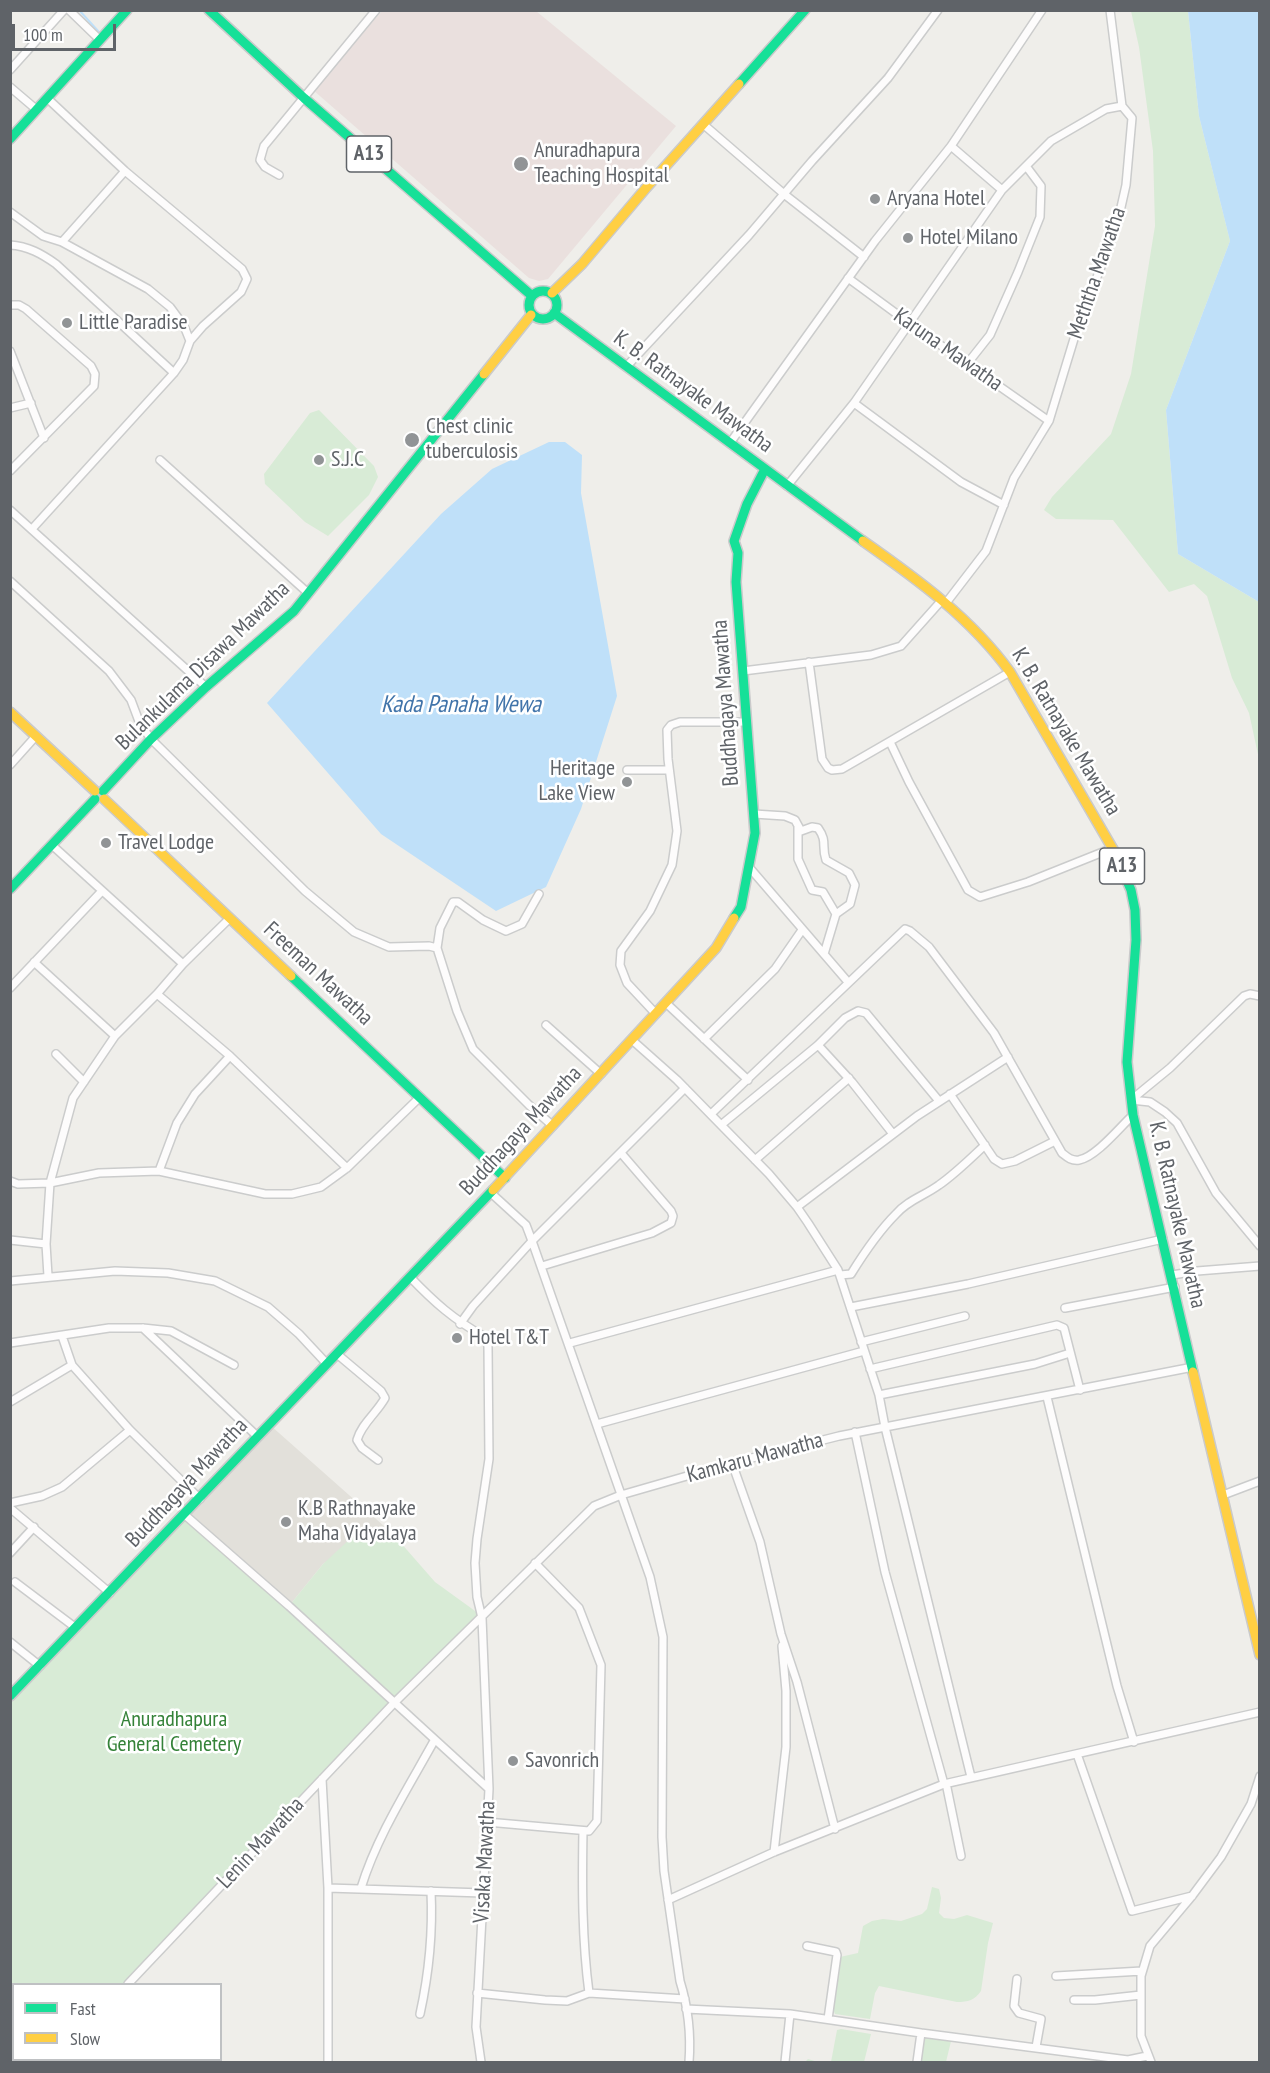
<!DOCTYPE html>
<html>
<head>
<meta charset="utf-8">
<style>
	body { margin:0 }
	#map { position:relative; width:1270px; height:2073px; overflow:hidden; background:#efeeea; font-family:"PT Sans Narrow",sans-serif }
	canvas { display:block }
	.frame { position:absolute; inset:0; border:12px solid #5f6368; pointer-events:none }
	.legend { position:absolute; left:12px; top:1983px; width:210px; height:78px; box-sizing:border-box; background:#fff; border:2px solid #bfc1c3; margin:0; padding:8px 10px; list-style:none; font-size:18px; color:#5f6368 }
	.legend li { display:flex; align-items:center; gap:12px; height:30px }
	.legend b { width:30px; border:2px solid #bfc1c3 }
	.scale { position:absolute; left:12px; top:24px; width:104px; height:27px; box-sizing:border-box; border:3px solid #5f6368; border-top:0; padding-left:8px; font-size:18px; line-height:21px; white-space:nowrap; color:#5f6368; -webkit-text-stroke:4px #fff; paint-order:stroke }
</style>
</head>
<body>
<div id="map">
<canvas width="1270" height="2073"></canvas>
<div class="frame"></div>
<ul class="legend">
<li><b style="height:8px;background:#16e098"></b>Fast</li>
<li><b style="height:8px;background:#ffcf43"></b>Slow</li>
</ul>
<div class="scale">100 m</div>
</div>
<script>
const g = document.querySelector('canvas').getContext('2d');
g.lineJoin = 'round';
function fill(path, color) {
  g.fillStyle = color;
  g.fill(path, 'evenodd');
}
function strokePath(path, color, width, dash) {
  g.strokeStyle = color;
  g.lineWidth = width;
  g.lineCap = dash ? 'butt' : 'round';
  g.setLineDash(dash || []);
  g.stroke(path);
}
function write(font, color, halo, rows, align = 'center') {
  g.font = font + ' "PT Sans Narrow",sans-serif';
  g.lineWidth = 5;
  g.setLineDash([]);
  g.textBaseline = 'middle';
  g.strokeStyle = halo;
  g.fillStyle = color;
  for (const [text, x, y, turn = 0] of rows) {
    g.save();
    g.translate(x, y);
    g.rotate((+turn || 0) * Math.PI / 180);
    g.textAlign = isNaN(turn) ? turn : align;
    if (halo) g.strokeText(text, 0, 0);
    g.fillText(text, 0, 0);
    g.restore();
  }
}
const education = new Path2D(`
	M270 1425 393 1534 374 1530 323 1564 289 1606 185 1515Z`);
const medical = new Path2D(`
	M382 11H536L676 126 548 279 539 281 529 278 313 90Z`);
const green = new Path2D(`
	M1131 11H1188L1199 116 1230 241 1166 410 1178 554 1259 602V759L1249 713 1232 678 1207 596 1194 584 1169 592 1113 520 1056 519 1044 510 1052 497 1111 434 1131 374 1155 226 1153 151 1139 47Z
	M319 410 374 466 378 477 369 495 328 536 305 522 265 484 264 474 310 413Z
	M185 1515 289 1606 323 1564 351 1538 374 1530 393 1534 435 1582 482 1616 396 1704 129 1984H14L13 2034 10 2031V1698Z
	M932 1887 939 1889 941 1898 939 1913 944 1918 954 1919 967 1915 993 1923 988 1943 981 1991C975 2000 968 2002 957 2002L879 1986 875 1993 870 2019 835 2014C828 1998 834 1973 840 1957L858 1953 863 1926 872 1921 883 1919 901 1921 922 1914 927 1909Z
	M841 2029 871 2034 864 2062H805L808 2059 818 2062H831L837 2030Z
	M919 2033 952 2037 946 2062H915Z`);
const water = new Path2D(`
	M1188 11H1259V602L1178 554 1166 410 1230 241 1199 116Z
	M549 442H565L582 455 581 493 617 696 581 809 546 887 496 911 381 834 267 703 441 514 492 469Z`);
const stream = new Path2D(`
	M79 10 99 32`);
const street = new Path2D(`
	M69 10 100 40
	M1110 10 1122 106
	M10 70 64 10
	M10 87 37 110
	M47 98 125 171 242 269 247 279 241 292 203 326 190 341
	M703 124 784 194 864 257
	M951 146 1002 190
	M279 175 265 167 260 160 264 146 376 10
	M10 212 43 236 62 242 148 289 170 307 184 326 190 341 183 360 174 373 32 529
	M62 242 125 171
	M10 245C28 246 42 254 56 264L174 373
	M848 278 909 323 1049 421
	M10 305H19L26 309 91 366 95 374 94 386 10 471
	M10 351 44 438
	M967 364 990 335 1018 272 1040 217 1041 186 1026 166
	M626 367 749 235 812 161 888 78 938 10
	M854 403 961 482 1004 505
	M10 408 31 403
	M730 443 875 241 951 146 1042 10
	M160 460 308 593
	M787 486 854 403 1002 190 1051 141 1106 109 1122 106 1132 118 1126 185 1117 225 1077 329 1049 421 1014 478 986 551 946 603
	M10 510 206 687
	M10 581 109 671 131 700 140 724 151 739 305 891 354 932 389 947 429 946 437 948 457 1011 473 1049 529 1105 553 1126
	M809 662 822 759 828 768 832 770 842 769 1010 672
	M743 671 871 655 901 646 942 600
	M890 742 909 782 968 890 980 897 1028 882 1113 848
	M10 765 36 736
	M627 770H669
	M754 814 785 816 795 820 801 831 812 827 818 828C828 842 821 846 826 860L849 873 855 885 850 904 836 914
	M798 827V859L812 890 823 892 836 914 824 954
	M53 846 183 964
	M749 867 848 982
	M437 948 440 928 453 902H458L483 920 506 931 522 924 539 894
	M34 962 115 1036
	M10 988 101 892
	M157 994 230 1056 347 1168
	M666 1003 748 1080
	M656 1014 627 983 620 965 621 951 650 911 672 865 677 831 668 759 667 730 671 725 680 722H747
	M546 1025 601 1074
	M704 1039 775 969 802 930
	M632 1040 677 1080 769 1174 797 1207 808 1223 838 1270 879 1395 885 1427 971 1777
	M818 1045 852 1082 893 1134
	M56 1054 84 1082
	M950 1094 994 1159 1002 1164 1015 1161 1055 1141
	M1131 1100 1150 1102 1165 1112 1177 1123 1216 1193 1260 1246
	M1131 1100 1170 1068 1244 996 1250 994 1260 996
	M711 1114 905 929 910 931 929 947 994 1033 1062 1153C1067 1157 1071 1161 1079 1160 1096 1157 1120 1127 1133 1115
	M721 1125 818 1045 845 1018 858 1011 866 1013 939 1101
	M755 1160 849 1078
	M159 1171 177 1123 195 1094 230 1056
	M10 1181 18 1184 50 1183 99 1173 159 1171 265 1194H292L321 1187 347 1168 419 1098
	M491 1193 526 1225 532 1241 650 1577 663 1637 662 1837 664 1871 680 1981C688 2007 691 2036 689 2062
	M797 1207 917 1116 1008 1057
	M10 1240 46 1244
	M542 1266 652 1233 671 1223 673 1216 671 1211 621 1153
	M840 1275 851 1274C864 1253 878 1232 896 1214 908 1200 924 1196 939 1185 955 1174 970 1159 985 1145
	M1172 1275 1197 1271 1260 1266
	M48 1276 46 1244 50 1183 73 1098 115 1036 157 994 183 964 230 918
	M410 1277C434 1302 454 1320 485 1337L488 1346 489 1459 477 1539 475 1563 477 1597 482 1618 489 1789
	M10 1281 115 1271 168 1273 215 1281 268 1307 299 1334 327 1364
	M851 1307 968 1284 1163 1239
	M1065 1308 1175 1287
	M460 1324 473 1306 532 1241 685 1088
	M143 1328 258 1437
	M62 1336 72 1365 130 1430 200 1499
	M861 1342 965 1316
	M10 1343 109 1328H143L171 1331 234 1365
	M570 1343 838 1270
	M337 1354 381 1391 385 1398C376 1414 362 1423 357 1440L362 1448 378 1460
	M870 1369 1057 1325 1064 1328 1080 1390
	M879 1395 1035 1364 1070 1353
	M1047 1397 1117 1686 1134 1742
	M10 1402 72 1365
	M597 1424 864 1351
	M855 1432 885 1572 944 1784
	M732 1463 760 1542 781 1634 797 1682 835 1829
	M1223 1495 1260 1481
	M10 1503 42 1496 62 1487 130 1430
	M10 1508 110 1593
	M185 1515 289 1606 489 1789 476 2027 481 2062
	M10 1553 34 1527
	M15 1582 76 1628
	M10 1642 40 1666
	M1077 1754 1132 1911 1192 1896
	M322 1779 328 1888V2062
	M946 1783 961 1856
	M487 1822 589 1831 597 1821 601 1665 579 1608 535 1563
	M774 1852 786 1747V1691L782 1646
	M328 1888 483 1893
	M361 1888C377 1836 408 1788 434 1741
	M668 1900 774 1852 944 1784 1260 1712
	M807 1946 836 1952 837 1955 828 2019
	M1056 1976 1142 1971
	M1017 1979 1014 2006 1019 2013 1041 2019 1036 2047
	M128 1984 395 1702 594 1506 621 1495 732 1463 839 1436 1193 1367
	M477 1993 545 2000 567 2001 589 1993C582 1939 582 1886 583 1831
	M589 1993 685 1999
	M1074 2000H1095L1141 1995
	M686 2009 790 2014 921 2033
	M420 2014C429 1973 433 1933 431 1891
	M10 2037 14 2040
	M32 2060 35 2062
	M57 2062 60 2060
	M186 2062V2060
	M785 2062 790 2014
	M917 2062 921 2033 1128 2060 1147 2056
	M1151 2062 1141 2036V1976L1150 1946 1192 1896 1221 1857 1251 1804 1260 1776`);
const fast = new Path2D(`
	M209 10 304 98 531 295
	M739 84 805 10
	M10 139 127 10
	M529 305a14 14 0 1 1 28 0a14 14 0 1 1-28 0Z
	M554 313 863 541
	M103 791 151 739 206 687 294 611 484 374
	M1114 851 1131 890 1135 910 1136 940 1127 1062 1133 1115 1193 1372
	M10 889 95 799
	M734 918 741 907 755 833 736 582 738 553 734 541 747 504 765 469
	M291 976 505 1178
	M10 1696 493 1190`);
const slow = new Path2D(`
	M552 293 582 264 646 188 739 84
	M484 374 531 315
	M863 541C917 579 971 618 1010 672L1114 851
	M10 712 95 791
	M104 799 291 976
	M493 1190 716 948 734 918
	M1193 1372 1260 1655`);
const markers = [
	[521,164,8,"#919496"],
	[875,199,6,"#919496"],
	[908,238,6,"#919496"],
	[67,323,6,"#919496"],
	[412,440,8,"#919496"],
	[319,460,6,"#919496"],
	[627,782,6,"#919496"],
	[106,843,6,"#919496"],
	[457,1338,6,"#919496"],
	[286,1522,6,"#919496"],
	[513,1761,6,"#919496"]
];
const shields = [
	[369,154,45],
	[1122,866,45]
];
const shieldNames = [
	["A13",369,154],
	["A13",1122,866]
];
const poiNames = [
	["Anuradhapura",534,151],
	["Teaching Hospital",534,176],
	["Aryana Hotel",887,199],
	["Hotel Milano",920,238],
	["Little Paradise",79,323],
	["Chest clinic",426,427],
	["tuberculosis",426,452],
	["S.J.C",331,460],
	["Heritage",615,769,"right"],
	["Lake View",615,794,"right"],
	["Travel Lodge",118,843],
	["Hotel T&T",469,1338],
	["K.B Rathnayake",298,1509],
	["Maha Vidyalaya",298,1534],
	["Savonrich",525,1761]
];
const streetNames = [
	["Meththa Mawatha",1097,273,-71],
	["Karuna Mawatha",948,350,35],
	["K. B. Ratnayake Mawatha",693,392,36],
	["Bulankulama Disawa Mawatha",203,666,-44],
	["Buddhagaya Mawatha",726,703,-94],
	["K. B. Ratnayake Mawatha",1066,732,59],
	["Freeman Mawatha",318,974,43],
	["Buddhagaya Mawatha",521,1131,-47],
	["K. B. Ratnayake Mawatha",1177,1215,77],
	["Kamkaru Mawatha",755,1458,-15],
	["Buddhagaya Mawatha",187,1483,-47],
	["Lenin Mawatha",261,1843,-47],
	["Visaka Mawatha",485,1862,-87]
];
const parkNames = [
	["Anuradhapura",174,1720],
	["General Cemetery",174,1745]
];
const waterNames = [
	["Kada Panaha Wewa",461,705]
];
fill(education, '#e2e0da');
fill(medical, '#eae0de');
fill(green, '#d8ebd6');
fill(water, '#bfe0f9');
strokePath(stream, '#bfe0f9', 2);
strokePath(street, '#cbcccc', 10);
strokePath(fast, '#cacacb', 12);
strokePath(slow, '#cacacb', 12);
strokePath(street, '#fdfcfc', 7);
strokePath(fast, '#16e098', 9);
strokePath(slow, '#ffcf43', 9);
for (const [x, y, r, color] of markers) {
  const dot = new Path2D();
  dot.arc(x, y, r, 0, 2 * Math.PI);
  g.fillStyle = color;
  g.fill(dot);
  strokePath(dot, '#fff', 2);
}
for (const [x, y, w] of shields) {
  const box = new Path2D();
  box.roundRect(x - w / 2, y - 18, w, 36, 4.5);
  g.fillStyle = '#fff';
  g.fill(box);
  strokePath(box, '#5f6368', 1.5);
}
write('bold 21px', '#5f6368', null, shieldNames);
write('22px', '#5f6368', '#fff', poiNames, 'left');
write('22px', '#5f6368', '#fff', streetNames);
write('22px', '#348238', '#fff', parkNames);
write('italic 24px', '#4174aa', '#fff', waterNames);
</script>
</body>
</html>
